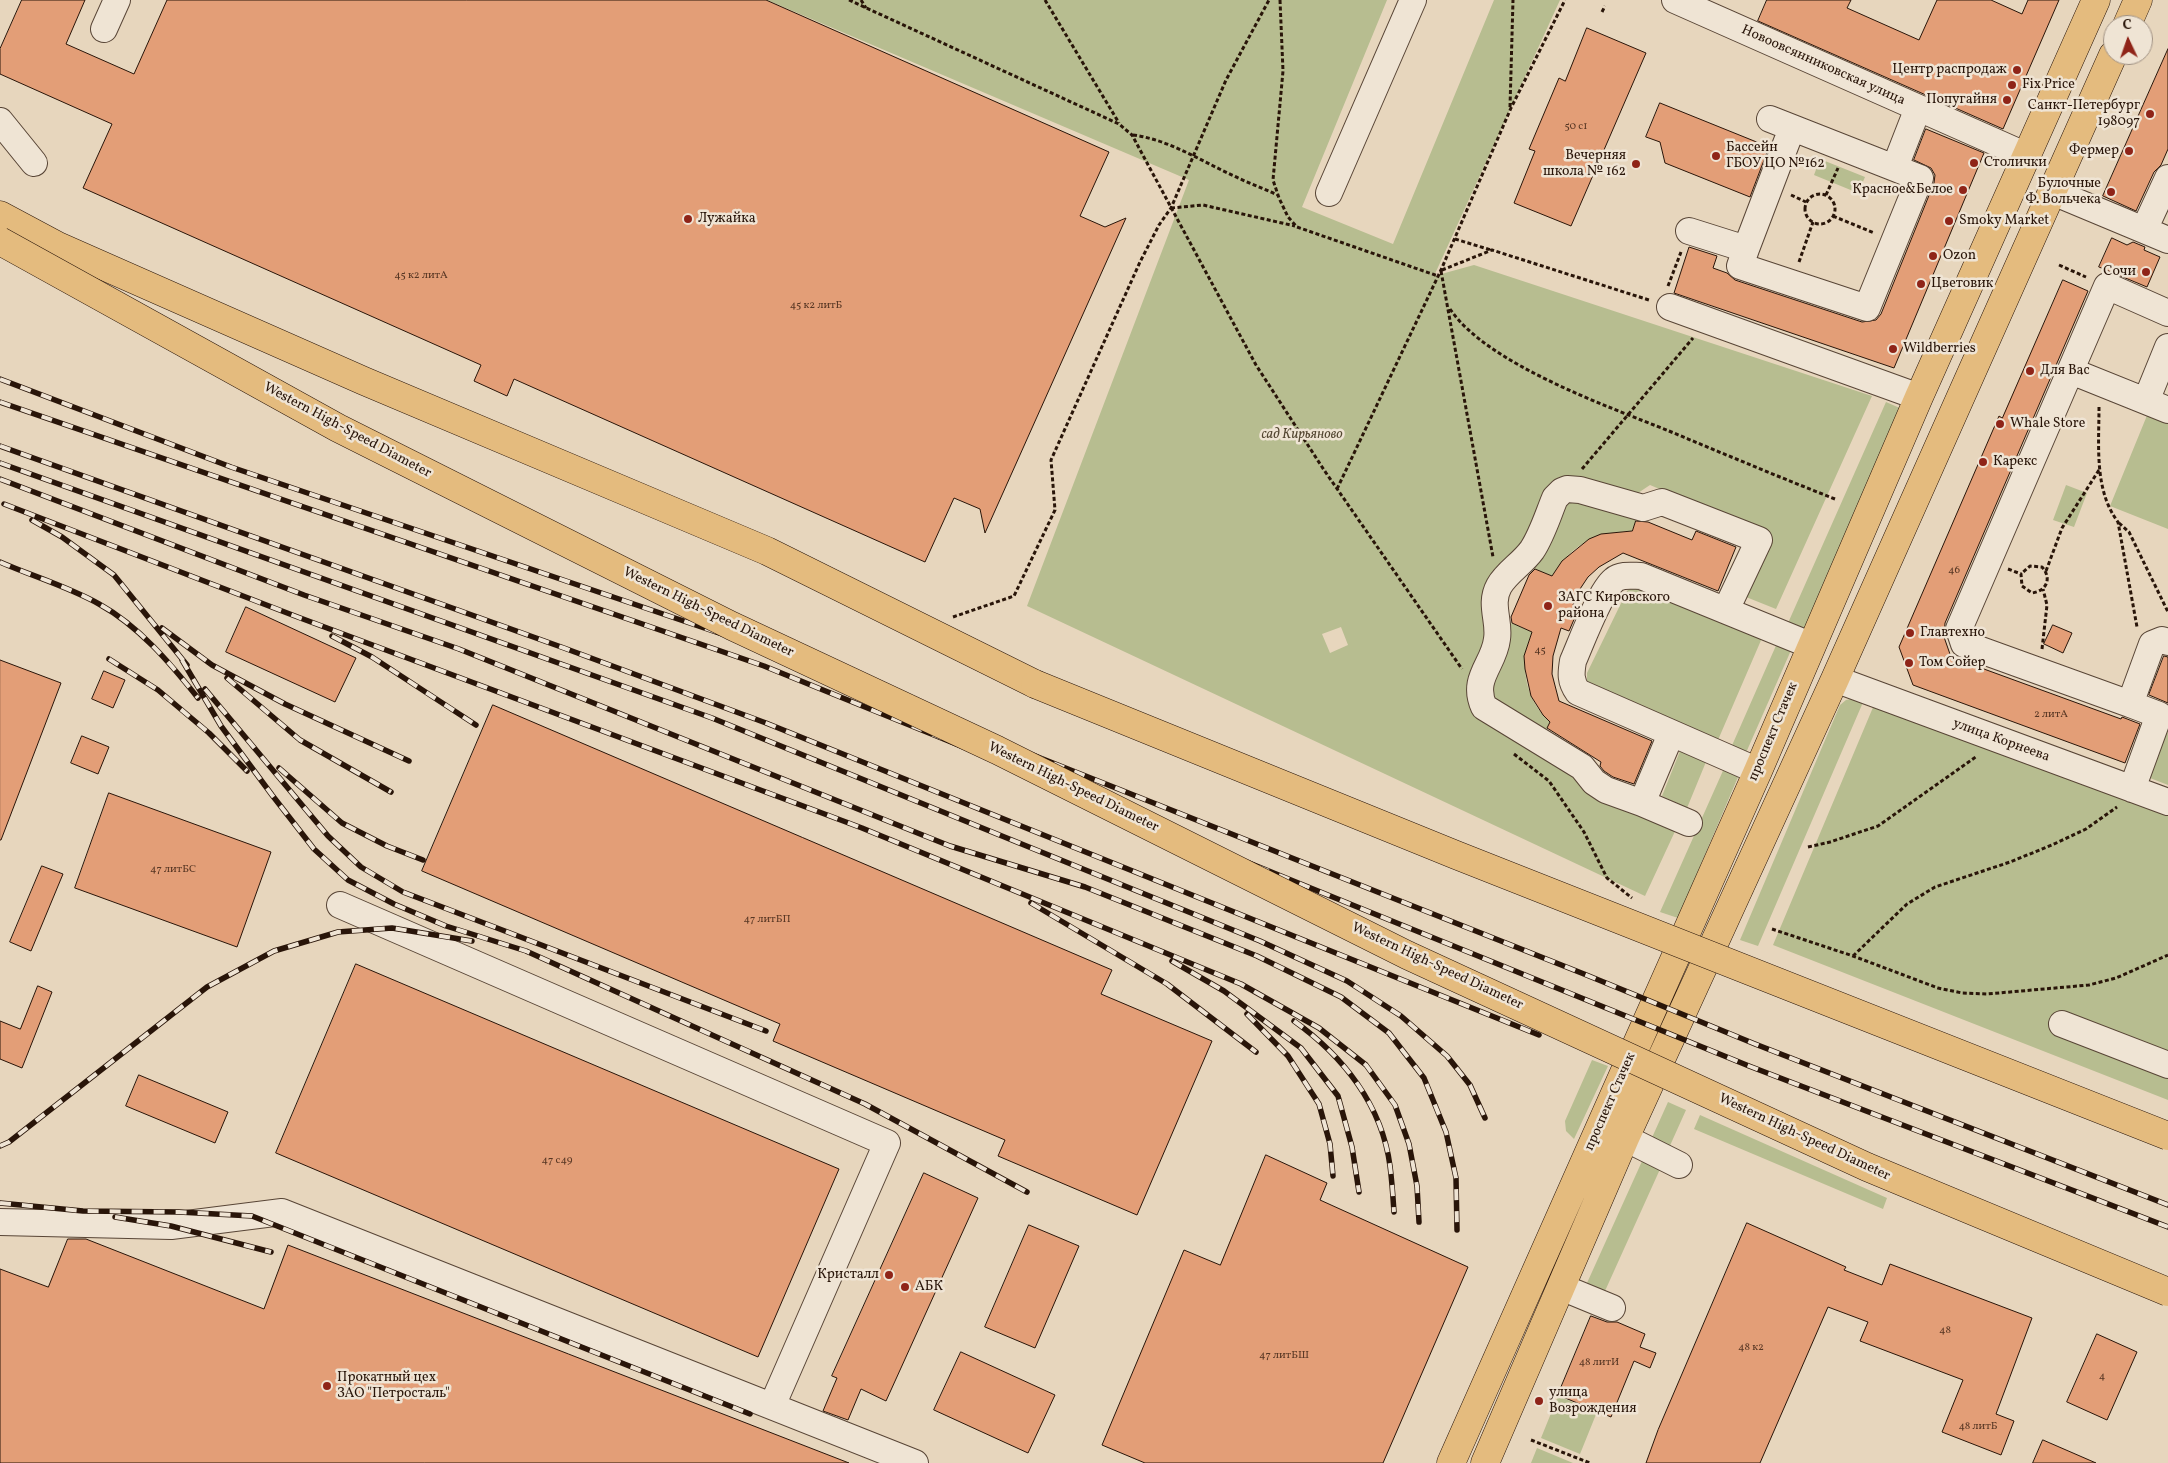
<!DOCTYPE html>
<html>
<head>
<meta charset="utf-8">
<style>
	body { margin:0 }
	#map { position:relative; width:2168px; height:1463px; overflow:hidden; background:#e7d6bd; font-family:Vollkorn,serif }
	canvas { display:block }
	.north { position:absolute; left:2103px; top:15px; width:50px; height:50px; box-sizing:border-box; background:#efe4d4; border:1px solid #a09183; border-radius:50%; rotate:357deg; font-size:14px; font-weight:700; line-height:20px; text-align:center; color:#291509 }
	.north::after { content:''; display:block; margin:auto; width:18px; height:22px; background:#8f2418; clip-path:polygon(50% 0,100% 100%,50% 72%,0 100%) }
</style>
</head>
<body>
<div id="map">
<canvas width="2168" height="1463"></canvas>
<div class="north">С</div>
</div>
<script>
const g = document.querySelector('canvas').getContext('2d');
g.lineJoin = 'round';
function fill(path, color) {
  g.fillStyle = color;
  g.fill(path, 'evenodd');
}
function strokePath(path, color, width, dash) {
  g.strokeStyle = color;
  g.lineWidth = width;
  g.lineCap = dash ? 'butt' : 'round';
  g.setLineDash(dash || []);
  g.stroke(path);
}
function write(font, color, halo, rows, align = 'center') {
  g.font = font + ' Vollkorn,serif';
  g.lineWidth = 5;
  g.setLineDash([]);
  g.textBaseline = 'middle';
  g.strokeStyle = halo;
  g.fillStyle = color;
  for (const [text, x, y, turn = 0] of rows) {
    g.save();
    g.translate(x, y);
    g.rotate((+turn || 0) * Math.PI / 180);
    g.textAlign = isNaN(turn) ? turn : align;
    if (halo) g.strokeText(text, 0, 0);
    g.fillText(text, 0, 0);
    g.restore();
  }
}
const green = new Path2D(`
	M767 0H1387L1302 207 1393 244 1494 0H1560L1434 276 1474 265 1872 396 1776 609 1741 595 1768 535 1650 485 1635 495 1559 478 1489 630 1470 692 1469 705 1478 715 1677 827 1645 896 1027 606 1189 180ZM1341 627 1348 645 1330 653 1322 634Z
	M1820 159 1865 177 1858 193 1814 175Z
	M1886 402 1902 409 1804 630 1788 623Z
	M2148 413 2168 421V529L2110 506Z
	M2066 485 2087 493 2074 527 2053 520Z
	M1568 499 1637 518 1632 531C1593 533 1573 544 1552 576L1532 568Z
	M1632 586 1762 638 1718 740 1600 690 1587 681V673L1627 591Z
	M1509 622 1532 632C1519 663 1524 699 1550 722L1543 738 1484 695Z
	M1778 641 1792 648 1745 755 1730 750Z
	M1855 698 1864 700 1758 946 1740 940 1840 705 1846 700Z
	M1874 705 2168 814V1100L1773 945Z
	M2167 732 2168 733V785L2150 778Z
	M1682 746 1708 757 1687 808 1662 796Z
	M1726 764 1741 770 1678 918 1660 912Z
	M1592 1060 1608 1066 1574 1139 1566 1131 1565 1121Z
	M1668 1102 1686 1110 1668 1150 1650 1142Z
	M1700 1115 1887 1198 1883 1209 1694 1129Z
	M1643 1159 1661 1167 1605 1291 1587 1283Z
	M1558 1396 1597 1412 1580 1454 1541 1438Z
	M1537 1448 1573 1463H1531Z`);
const building = new Path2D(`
	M22 0H85L66 44 134 74 167 0H766L1109 152 1080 216 1105 227 1126 218 985 533 980 509 954 498 925 562 514 379 507 396 474 381 481 365 83 188 112 124 0 74V49Z
	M1767 0H1851L1847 8 1919 40 1937 0H1991L2022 14 2028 0H2059L2003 129 1758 21Z
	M1587 28 1646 53 1571 226 1514 203 1535 151 1529 149 1559 78 1565 81Z
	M2168 49V149L2161 165 2154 172 2136 211 2103 196Z
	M1660 103 1769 147 1750 197 1665 163 1660 142 1646 137Z
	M1926 129 1984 153 1894 368 1674 293 1689 247 1717 256 1713 268 1727 273 1735 280 1862 322 1876 320 1881 314 1934 183 1935 175 1931 168 1914 160Z
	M2112 238 2127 245 2133 242 2145 247 2144 250 2160 257 2147 287 2099 267Z
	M2063 280 2088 291 1945 623 1944 637 1951 657 2121 719 2122 717 2140 724 2125 763 1913 685 1899 647 1999 416 2002 418Z
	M1636 521 1648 522 1692 540 1696 531 1736 547 1718 591 1623 553 1599 567 1588 577 1580 589 1573 605 1579 608 1569 631 1561 628 1553 656 1552 674 1559 701 1652 741 1634 784 1613 777 1604 771 1600 766 1601 762 1547 728 1550 722 1543 715 1531 696 1525 669 1524 656 1532 632 1512 623 1511 617 1529 575 1535 569 1552 576 1562 561 1589 539 1601 534 1632 531Z
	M246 607 356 658 335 702 226 652Z
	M2053 625 2072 633 2063 653 2044 644Z
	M2164 656 2168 657V703L2149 695Z
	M0 660 61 683 1 840H0Z
	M104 671 125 680 113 708 92 699Z
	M493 705 1112 970 1101 994 1212 1041 1137 1215 998 1156 1005 1140 773 1041 780 1024 422 871Z
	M82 736 109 747 98 774 71 763Z
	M109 793 271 852 237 947 75 888Z
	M42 866 63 874 31 951 10 942Z
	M356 964 839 1169 758 1357 276 1153Z
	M38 986 52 992 22 1068 0 1059V1021L20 1029Z
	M139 1075 228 1112 215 1143 126 1106Z
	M1266 1155 1327 1183 1320 1200 1468 1267 1383 1463H1145L1102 1445 1184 1250 1220 1265Z
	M924 1173 978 1198 886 1401 861 1389 848 1420 823 1411 837 1378 832 1376Z
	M1747 1223 1846 1267 1844 1270 1882 1285 1890 1264 2032 1318 1996 1414 2014 1421 2001 1455 1942 1432 1963 1380 1860 1341 1868 1322 1828 1307 1760 1463H1646L1658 1430Z
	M1029 1225 1079 1246 1035 1348 985 1327Z
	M68 1239H86L264 1309 288 1245 849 1463H0V1269L48 1287Z
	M1591 1316 1607 1322H1617L1645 1334 1640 1347 1656 1353 1650 1368 1634 1361 1611 1417 1558 1395Z
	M2097 1334 2137 1352 2107 1420 2067 1402Z
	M961 1352 1055 1395 1028 1453 934 1410Z
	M2043 1440 2096 1463H2033Z`);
const path = new Path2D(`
	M849 0 1119 124 1132 135 1256 365 1324 470 1462 669
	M861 0 866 8
	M1045 0 1119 123
	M1280 0 1283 71 1273 180 1279 198 1288 217 1297 227 1438 276
	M1602 12 1605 6
	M1510 107 1513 0
	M1133 135C1170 140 1201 161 1234 176 1248 183 1263 188 1277 195
	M1805 209a15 15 0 1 1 30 0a15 15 0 1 1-30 0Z
	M1791 195 1806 202
	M1826 195 1838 168
	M1171 208 1203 205 1295 226
	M1833 216 1874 233
	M1455 239 1491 250
	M1799 262 1813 222
	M2059 265 2086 277
	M1442 270 1492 250 1649 300
	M1441 271 1493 557
	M1668 286 1681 252
	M1450 309C1487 364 1607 406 1669 431 1724 454 1779 477 1835 499
	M2099 407C2099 446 2094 490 2118 522L2137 627
	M1582 469 1693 338
	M1337 489 1441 270 1511 108 1565 0
	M2119 523 2129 532 2168 612
	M2008 569 2021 574 2022 586 2032 593C2047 591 2052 578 2042 567L2030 566 2021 574
	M2046 571 2062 528 2099 470
	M953 617 1014 596 1055 510 1051 460 1140 262 1159 225 1171 208 1226 80 1269 0
	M2042 649 2047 605 2043 589
	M1514 754 1549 781 1584 832 1607 878 1632 898
	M1808 847 1830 842 1878 826 1977 756
	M1772 929 1853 956 1938 988 1962 993 1987 994 2089 985 2116 978 2168 955
	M1853 956 1907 904 1935 887 2010 862 2052 845 2086 829 2117 807
	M1531 1440 1590 1463`);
const minor = new Path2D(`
	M1675 0 2027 156
	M104 29 117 0
	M0 121 34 163
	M1895 167 1918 108
	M2053 192 2168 240
	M1329 193 1413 0
	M2144 230 2168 178
	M1689 231 1746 249 1792 128
	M1746 249 1740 266 1867 308 1920 178 1770 119
	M1670 307 1919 397
	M2071 371 2168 410
	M2146 401 2168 347
	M1835 679 2168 802
	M2130 704 1964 644 1959 629 2107 286 2168 313
	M1671 734 1642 803 1606 790 1594 782 1582 767 1484 707C1471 678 1494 665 1497 639 1500 621 1489 604 1499 586 1507 572 1522 564 1532 550 1542 535 1548 515 1555 498L1562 491 1567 489 1580 490 1643 508 1662 502 1759 540 1726 610
	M1758 771 1578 692C1570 681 1571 673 1573 661 1581 643 1600 591 1614 580 1621 574 1633 576 1641 576L1810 645
	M2132 789 2159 715 2130 704 2152 644 2162 640 2168 642
	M1642 803 1689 823
	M340 905 887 1143 772 1406
	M2062 1024 2168 1065
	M1625 1138 1679 1165
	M0 1222 171 1226 282 1212 915 1463
	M1561 1287 1612 1308`);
const major = new Path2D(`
	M2127 25 2138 0
	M1451 1463 1758 771 1919 397 2096 0
	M1485 1463 1625 1138 1835 679 2113 55`);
const highway = new Path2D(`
	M0 215 58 246 364 381 767 551 1035 684`);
const rail = new Path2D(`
	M0 379 231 467 766 649 1584 974 1755 1044 2168 1205
	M0 402 764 666 1749 1066 2168 1227
	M0 446 564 648 766 723 1539 1035
	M0 463 712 718 1260 941 1347 981 1401 1016 1447 1056 1470 1085 1485 1118
	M0 479 304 595 459 649 950 846 1085 887 1257 956 1341 997 1389 1033 1424 1078 1446 1132 1456 1178 1457 1230
	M4 504 295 616 862 828 1241 984 1319 1028 1366 1065 1395 1105 1409 1144 1417 1186 1419 1222
	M32 520 62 537 114 575 187 665
	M0 562C32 576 69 587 99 604 139 626 170 663 198 698
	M162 628 212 665 285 704 409 761
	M332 636 372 657 476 725
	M109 659 158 690 209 733 247 771
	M182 660 221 726 272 795 314 849 348 880 394 904 446 926 526 951 865 1104 1027 1192
	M227 678 300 740 391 792
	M205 689 328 836 361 867 403 892 766 1031
	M279 768 342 823 387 846 423 860
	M1031 903 1167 984 1256 1052
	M1172 961 1224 991 1301 1048 1338 1096 1352 1147 1359 1192
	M1247 1014 1288 1056 1319 1104 1330 1144 1333 1176
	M1294 1021C1343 1056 1382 1105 1390 1166 1392 1181 1393 1197 1394 1212
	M0 1146 9 1142 207 987 274 951 338 932 392 928 472 941
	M0 1203 83 1211 179 1212 252 1216 750 1414
	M115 1217 171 1226 271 1252`);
const highwayBridge = new Path2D(`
	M0 241 338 428 732 626 997 750 1407 955 1867 1167 2168 1292
	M1035 684 1456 855 2168 1136`);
const markers = [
	[2017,70,5,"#8f2418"],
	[2012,85,5,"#8f2418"],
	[2007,100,5,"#8f2418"],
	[2150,114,5,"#8f2418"],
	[2129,151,5,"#8f2418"],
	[1716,156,5,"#8f2418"],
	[1974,163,5,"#8f2418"],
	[1636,164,5,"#8f2418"],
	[1963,190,5,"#8f2418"],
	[2111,192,5,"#8f2418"],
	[688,219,5,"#8f2418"],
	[1949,221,5,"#8f2418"],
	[1933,256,5,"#8f2418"],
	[2146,272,5,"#8f2418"],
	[1921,284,5,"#8f2418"],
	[1893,349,5,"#8f2418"],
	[2030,371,5,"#8f2418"],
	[2000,424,5,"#8f2418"],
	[1983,462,5,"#8f2418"],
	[1548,606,5,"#8f2418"],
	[1910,633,5,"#8f2418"],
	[1909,663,5,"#8f2418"],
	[889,1275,5,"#8f2418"],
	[905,1287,5,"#8f2418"],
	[327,1386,5,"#8f2418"],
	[1539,1401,5,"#8f2418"]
];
const numberNames = [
	["50 с1",1576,127],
	["45 к2 литА",421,276],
	["45 к2 литБ",816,306],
	["46",1954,571],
	["45",1540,651],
	["2 литА",2051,715],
	["47 литБС",173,870],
	["47 литБП",767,920],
	["47 с49",557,1161],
	["48",1945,1331],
	["48 к2",1751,1348],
	["47 литБШ",1284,1356],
	["48 литИ",1599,1363],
	["4",2102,1377],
	["48 литБ",1978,1427]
];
const streetNames = [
	["Новоовсянниковская улица",1823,66,24],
	["Western High-Speed Diameter",347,431,28],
	["Western High-Speed Diameter",708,613,26],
	["проспект Стачек",1774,732,-67],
	["улица Корнеева",2001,741,20],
	["Western High-Speed Diameter",1073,788,26],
	["Western High-Speed Diameter",1437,967,25],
	["проспект Стачек",1611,1102,-66],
	["Western High-Speed Diameter",1804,1138,25]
];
const poiNames = [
	["Центр распродаж",2007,70,"right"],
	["Fix Price",2022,85],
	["Попугайня",1997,100,"right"],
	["Санкт-Петербург",2140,106,"right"],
	["198097",2140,122,"right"],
	["Бассейн",1726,148],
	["ГБОУ ЦО №162",1726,164],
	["Фермер",2119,151,"right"],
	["Вечерняя",1626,156,"right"],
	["школа № 162",1626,172,"right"],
	["Столички",1984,163],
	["Булочные",2101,184,"right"],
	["Ф. Вольчека",2101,200,"right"],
	["Красное&Белое",1953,190,"right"],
	["Лужайка",698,219],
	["Smoky Market",1959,221],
	["Ozon",1943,256],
	["Сочи",2136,272,"right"],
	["Цветовик",1931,284],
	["Wildberries",1903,349],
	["Для Вас",2040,371],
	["Whale Store",2010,424],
	["Карекс",1993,462],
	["ЗАГС Кировского",1558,598],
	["района",1558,614],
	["Главтехно",1920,633],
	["Том Сойер",1919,663],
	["Кристалл",879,1275,"right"],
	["АБК",915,1287],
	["Прокатный цех",337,1378],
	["ЗАО \"Петросталь\"",337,1394],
	["улица",1549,1393],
	["Возрождения",1549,1409]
];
const parkNames = [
	["сад Кирьяново",1302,435]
];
fill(green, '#b7bd90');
fill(building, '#e39e77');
strokePath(building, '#291509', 1);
strokePath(minor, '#584536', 28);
strokePath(major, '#291509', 29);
strokePath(highway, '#291509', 29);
strokePath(path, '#291509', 3, [4, 2.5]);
strokePath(minor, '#efe4d4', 26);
strokePath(major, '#e4bb7e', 28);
strokePath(highway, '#e4bb7e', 28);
strokePath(rail, '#291509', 5.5);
strokePath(rail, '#efe4d4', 4, [11]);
strokePath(highwayBridge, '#291509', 29, []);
strokePath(highwayBridge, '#e4bb7e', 28);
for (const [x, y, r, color] of markers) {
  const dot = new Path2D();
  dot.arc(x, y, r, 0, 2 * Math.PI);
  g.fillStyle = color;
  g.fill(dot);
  strokePath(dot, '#efe4d4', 2);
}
write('11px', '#583724', null, numberNames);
write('14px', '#291509', '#efe4d4', streetNames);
write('14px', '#291509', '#efe4d4', poiNames, 'left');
write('italic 14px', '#544732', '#efe4d4', parkNames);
</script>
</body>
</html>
